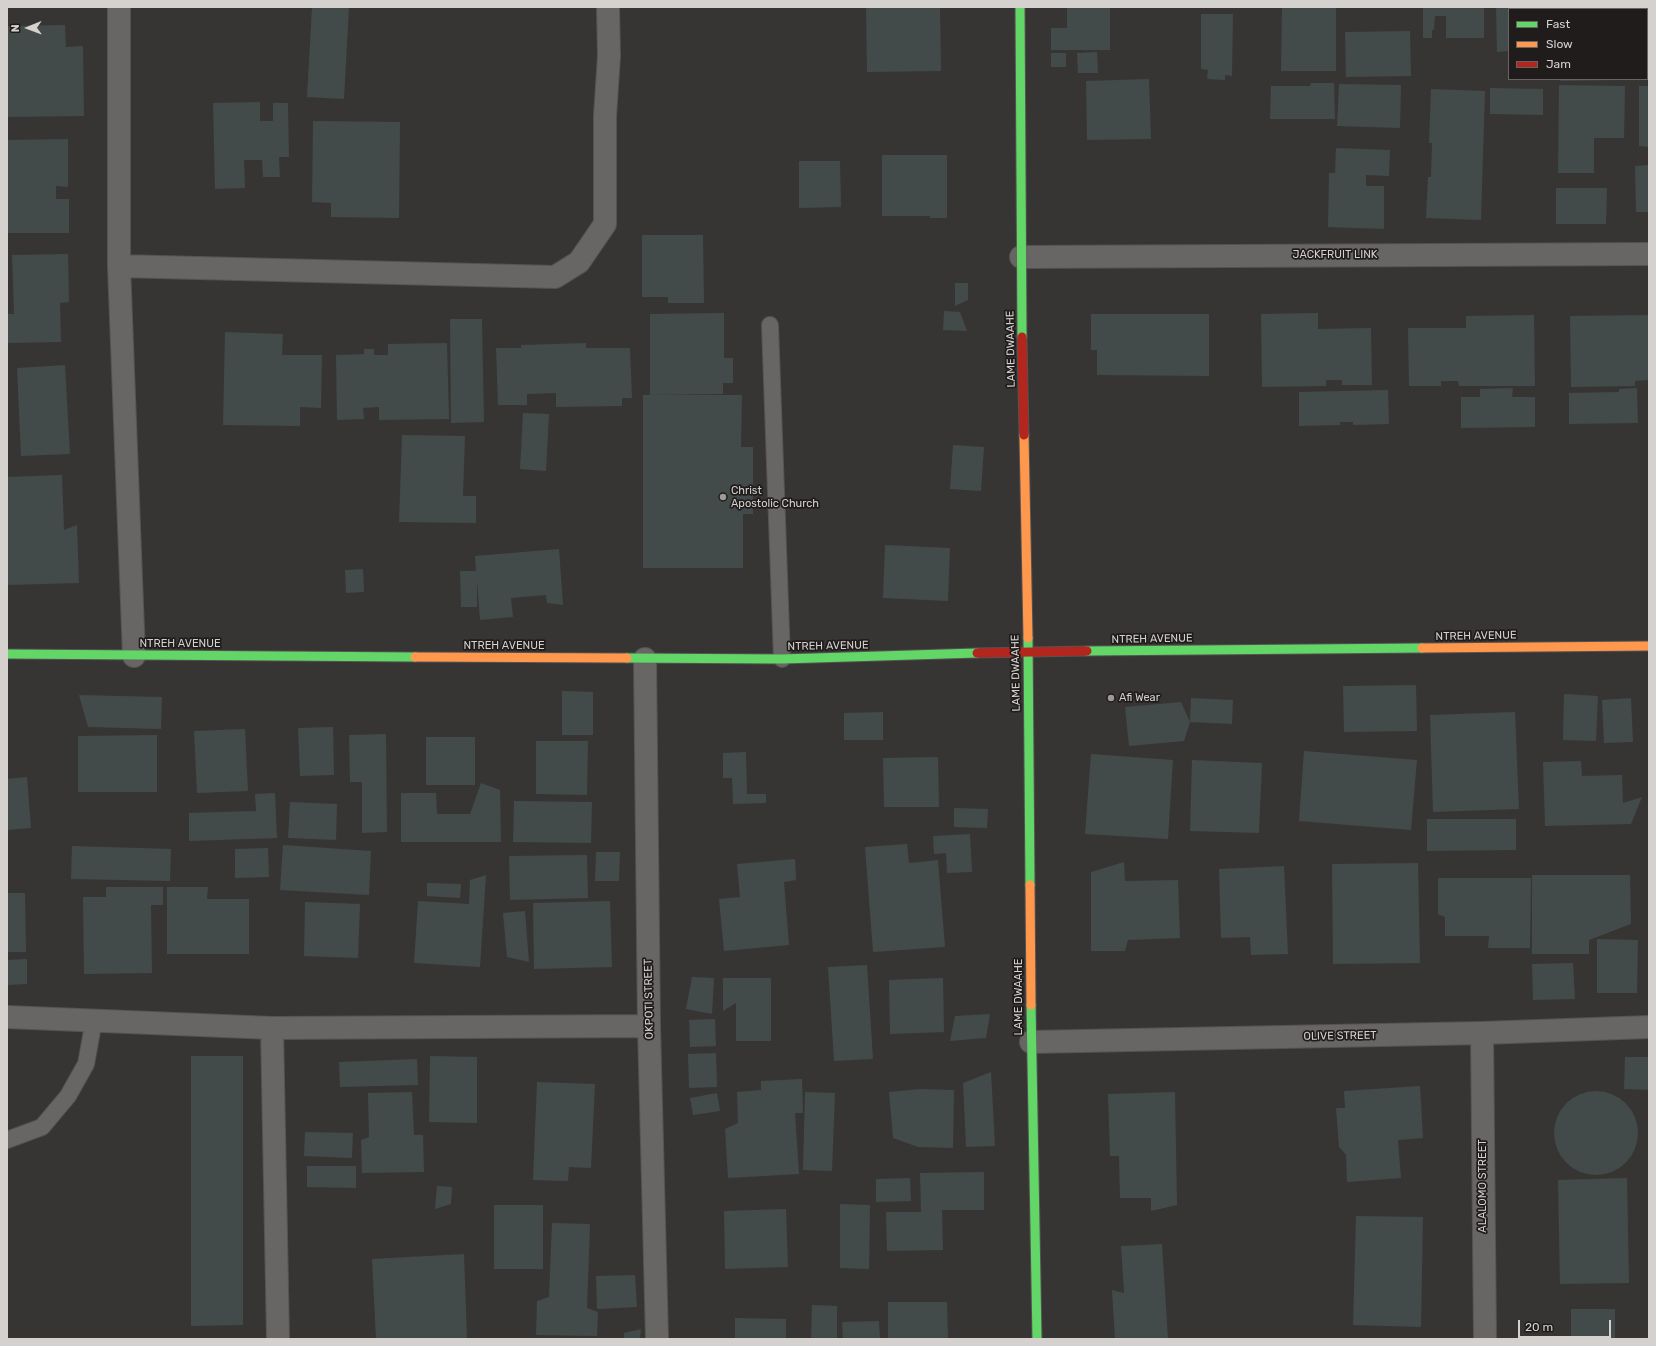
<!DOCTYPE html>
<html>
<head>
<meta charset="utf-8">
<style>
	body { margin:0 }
	#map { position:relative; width:1656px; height:1346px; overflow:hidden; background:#373533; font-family:Rubik,sans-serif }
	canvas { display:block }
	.frame { position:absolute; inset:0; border:8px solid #d4d1cf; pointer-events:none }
	.legend { position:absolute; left:1508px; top:8px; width:140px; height:72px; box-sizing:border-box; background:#1f1c1b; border:1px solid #676463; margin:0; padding:5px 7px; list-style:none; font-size:12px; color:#d4d1cf }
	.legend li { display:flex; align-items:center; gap:8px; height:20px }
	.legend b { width:20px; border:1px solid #676463 }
	.north { position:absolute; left:8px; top:8px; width:40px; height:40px; -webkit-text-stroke:3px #1f1c1b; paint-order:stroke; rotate:269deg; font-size:11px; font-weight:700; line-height:16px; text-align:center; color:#d4d1cf }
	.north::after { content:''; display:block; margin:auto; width:14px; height:18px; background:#d4d1cf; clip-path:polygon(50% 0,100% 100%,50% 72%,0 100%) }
	.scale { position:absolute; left:1518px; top:1320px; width:93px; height:18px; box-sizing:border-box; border:2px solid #d4d1cf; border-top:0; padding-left:5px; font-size:12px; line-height:14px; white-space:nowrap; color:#d4d1cf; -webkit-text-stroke:3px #1f1c1b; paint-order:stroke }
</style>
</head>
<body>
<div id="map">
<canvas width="1656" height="1346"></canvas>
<div class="frame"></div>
<ul class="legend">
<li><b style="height:5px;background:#63d668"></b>Fast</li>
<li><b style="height:5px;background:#ff974d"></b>Slow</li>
<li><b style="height:5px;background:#b3261e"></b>Jam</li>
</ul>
<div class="north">N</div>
<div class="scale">20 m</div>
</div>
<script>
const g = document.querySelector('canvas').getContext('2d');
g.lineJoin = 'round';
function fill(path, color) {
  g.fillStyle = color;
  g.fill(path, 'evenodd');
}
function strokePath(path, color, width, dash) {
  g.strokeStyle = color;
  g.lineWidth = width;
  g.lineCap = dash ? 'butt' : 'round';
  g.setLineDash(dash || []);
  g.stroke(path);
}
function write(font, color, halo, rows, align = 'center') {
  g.font = font + ' Rubik,sans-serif';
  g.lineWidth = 3.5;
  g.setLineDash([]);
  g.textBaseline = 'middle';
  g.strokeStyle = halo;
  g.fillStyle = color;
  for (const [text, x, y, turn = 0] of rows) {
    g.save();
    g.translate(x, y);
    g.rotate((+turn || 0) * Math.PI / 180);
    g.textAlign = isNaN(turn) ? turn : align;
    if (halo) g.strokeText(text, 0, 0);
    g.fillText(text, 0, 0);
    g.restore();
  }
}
const building = new Path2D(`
	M312 7H349L344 99 307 97Z
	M866 7H940L941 71 867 72Z
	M1067 7H1110V50H1051V28H1067Z
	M1282 7H1336V71H1281Z
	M1423 7H1484V38H1446V16H1435L1434 30H1432V38H1423Z
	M1496 7H1555V9H1509V51L1497 52Z
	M1558 7H1601V9H1558Z
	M1638 7H1649V80H1647V9H1638Z
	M1201 14H1233L1232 76 1225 75V80L1207 79 1208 70 1201 69Z
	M65 25 66 47 83 46 84 116 7 117V26Z
	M1410 31 1411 76 1346 77 1345 32Z
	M1097 52 1098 73H1078L1077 53Z
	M1051 53H1066V67H1051Z
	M1149 79 1151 139 1087 140 1086 81Z
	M1560 79H1619V80L1560 81Z
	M1311 83H1334L1335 119H1270L1271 86H1310Z
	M1339 84 1401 85 1400 128 1337 126Z
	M1559 85 1625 86 1624 138H1594V173H1558Z
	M1639 86H1649V147L1639 146Z
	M1490 88 1543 89V115L1490 114Z
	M1431 89 1485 91 1481 220 1426 218 1428 177H1431L1432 143H1429Z
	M260 102V121H273V103H288L289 157H279L280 177H263L262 160H244L245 188 215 189 213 103Z
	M313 121 400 122 399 218 331 217V203L312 202Z
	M68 139V187L56 186V199H69V233H7V140Z
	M1336 148 1390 150 1389 176 1366 175V186H1384V229L1328 227 1329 173H1335Z
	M882 155H947V218H930V216H882Z
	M799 161H840L841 207 799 208Z
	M1649 165V212H1636L1635 166Z
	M1556 188H1607L1606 224H1556Z
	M642 235H703L704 303H668V297H642Z
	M68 254 69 302 60 303 61 342 7 343V314H14L12 255Z
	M955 283H968V300L955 306Z
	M944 311 960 312 967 331 943 330Z
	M724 313V358H733V383H723V394L650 395V314Z
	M1318 313V329L1371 328 1372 385H1342V380H1326V386L1262 387 1261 314Z
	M1091 314H1209V376L1097 375V350H1091Z
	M1534 315 1535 386H1459L1458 381H1441V386H1409L1408 328H1466V316Z
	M1649 315V380L1635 381V386L1571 387 1570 316Z
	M450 319H482L484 422 451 423Z
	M225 332 283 334 282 355H322L321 408 300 407V426L223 425Z
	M447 343 449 419 379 420V407L363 408 364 419 337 420 336 355 364 354V349H374V355H388V344Z
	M586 343V348H630L632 398H622V406L556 407V393L527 394V405H498L496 348H521V345Z
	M65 365 70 454 21 456 17 368Z
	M1513 388 1512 397H1535V427L1461 428V397H1480V389Z
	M1637 388 1638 423 1569 424V393L1619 392V389Z
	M1388 390 1389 424 1353 425V422H1340V425L1299 426V392Z
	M643 395H742L741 447H753V514H743V568H643Z
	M523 413 549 414 546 471 520 469Z
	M402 435 465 436 463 496H476V523L399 522Z
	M953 445 984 447 981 491 950 489Z
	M62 475 64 530 77 525 79 583 7 585V477Z
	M885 545 950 548 948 601 883 598Z
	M559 549 563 605 547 603 546 595 511 598 513 617 480 620 477 580V607H461L460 571H476L475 556Z
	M363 569 364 592 346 593 345 570Z
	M1416 685 1417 731 1344 732 1343 686Z
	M562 691 593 692V735H562Z
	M1564 694 1598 696 1596 741 1563 740Z
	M79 695 162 697 161 729 88 727Z
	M1191 698 1233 700 1232 724 1190 722Z
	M1631 698 1633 742 1604 743 1602 700Z
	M1181 702 1190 722 1184 741 1129 746 1125 707Z
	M883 712V740H844V713Z
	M1515 712 1519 809 1433 812 1430 715Z
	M333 727 334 775 300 776 298 728Z
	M245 729 248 791 197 793 194 731Z
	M386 734 387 832 362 833V782H350L349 735Z
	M157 735V792H78V736Z
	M426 737H475V785H426Z
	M536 741H588L587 795 536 794Z
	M1304 751 1417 760 1411 830 1299 821Z
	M746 752 747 794H766V803L733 804 732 778H723V753Z
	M1091 754 1173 760 1168 839 1085 834Z
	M938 757 939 807H884L883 758Z
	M1192 760 1262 763 1259 833 1190 831Z
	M1581 761 1582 776 1622 775 1623 803 1642 797 1631 824 1545 826 1543 762Z
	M27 777 31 828 7 830V779Z
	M481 783 500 790 501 842H401V793H436L437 814H470Z
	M275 793 277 838 189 841V813L256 811 255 794Z
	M514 801 592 802 591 843 513 842Z
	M290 802 337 804 336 840 288 838Z
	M954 808 988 809 987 828 954 827Z
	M1427 819H1516V850L1427 851Z
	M970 834 972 872 947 873 946 853 934 854 933 836Z
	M907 844 909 863 938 860 945 947 873 952 865 847Z
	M283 845 371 851 369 895 280 890Z
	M72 846 171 849 170 881 71 879Z
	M268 848 269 877 235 878V849Z
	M596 852H620L619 881H595Z
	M587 855 588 898 510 900 509 856Z
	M795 859 796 880 784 882 789 945 724 951 719 899 740 897 737 864Z
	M1124 862 1125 881 1178 880 1180 938 1128 940 1125 951H1091V872Z
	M1418 863 1420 963 1333 964 1332 864Z
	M1284 866 1288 954 1251 955 1250 937 1221 938 1219 869Z
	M486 875 480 967 414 963 418 901 469 904 470 880Z
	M1532 875H1630L1631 924 1589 940V954H1532Z
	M1438 878H1531L1530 948H1488L1489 936H1445V917L1438 914Z
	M427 883 461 884 460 898 427 896Z
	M106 887H163V905H151L152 973 84 974 83 897H106Z
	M167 887H208L207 899H249V954H167Z
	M7 893H25L26 952H7Z
	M610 901 612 967 534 969 533 903Z
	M305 902 360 904 358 958 304 956Z
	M525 911 529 962 507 957 503 913Z
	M1597 939 1638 940 1637 993H1597Z
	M27 959V984L7 985V960Z
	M1573 963 1575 999 1533 1000 1532 964Z
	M867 965 873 1059 834 1061 828 967Z
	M692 977 714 978 712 1014 686 1009Z
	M723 978H771V1041H736V1003L723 1011Z
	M943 978 944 1032 890 1034 889 980Z
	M990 1014 986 1038 950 1041 955 1016Z
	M715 1019 716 1046 690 1047 689 1020Z
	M716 1053 717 1087 689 1088 688 1054Z
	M191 1056H243V1325L191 1326Z
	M430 1056 477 1057V1123L429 1122Z
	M1625 1057H1649V1090L1624 1089Z
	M417 1059 418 1085 340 1087 339 1062Z
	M991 1072 995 1146 966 1147 963 1083Z
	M802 1079 803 1113H795L799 1174 728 1178 725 1129 738 1123 737 1092 761 1090V1081Z
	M537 1082 595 1084 591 1168 569 1167 568 1181 533 1180Z
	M1420 1086 1423 1138 1398 1140 1401 1178 1347 1182 1346 1155 1339 1147 1336 1108H1345L1344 1091Z
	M920 1089 954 1090 953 1148 918 1147 893 1138 889 1092Z
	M1554 1133a42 42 0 1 1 84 0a42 42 0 1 1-84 0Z
	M412 1092 414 1135H423L424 1172 362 1173 361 1140 369 1137 368 1093Z
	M805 1092 835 1093 832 1171 803 1170Z
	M1175 1092 1177 1205 1151 1211V1198H1120L1119 1156H1110L1108 1094Z
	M717 1093 720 1111 693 1115 690 1098Z
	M305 1132 353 1133 352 1158 304 1156Z
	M307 1166H356V1188L307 1187Z
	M984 1172V1210H942L943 1250 887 1251 886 1212H921L920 1173Z
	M910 1178 911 1201 876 1202V1179Z
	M1627 1178 1629 1283 1560 1284 1558 1180Z
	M437 1186 452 1187 451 1204 435 1209Z
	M840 1204 870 1205 869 1269 840 1268Z
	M494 1205H543V1269H494Z
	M786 1209 788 1267 725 1269 724 1211Z
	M1356 1216 1423 1217 1421 1327 1353 1325Z
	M552 1223 590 1224 587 1308 598 1312 597 1336 536 1335 537 1301 549 1297Z
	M1162 1244 1168 1339H1115L1112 1290 1124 1293 1121 1246Z
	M464 1254 467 1339H376L372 1259Z
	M635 1275 637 1307 597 1309 596 1276Z
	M888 1302H947L948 1339H888Z
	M812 1305 837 1306V1339H811Z
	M1571 1309H1615V1339H1571Z
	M735 1318 786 1319V1339H735Z
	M879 1321 880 1339H843L842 1322Z
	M641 1329 640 1339H624V1333Z`);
const lane = new Path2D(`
	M770 325 782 659
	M7 1140 42 1127 68 1096 86 1064 94 1020`);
const street = new Path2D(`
	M119 7V266L134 656
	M1021 257 1649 254
	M119 266 555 277 579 262 605 224V116L609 56 608 7
	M645 659 649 1026 657 1339
	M7 1017 272 1028 649 1026
	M272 1028 278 1339
	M1482 1033 1485 1339
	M1031 1042 1482 1033 1649 1027`);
const fast = new Path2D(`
	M1020 7 1022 337
	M1028 638 1030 885
	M1087 651 1422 648
	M7 654 415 657
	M627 658 782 659 977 653
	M1031 1005 1037 1339`);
const slow = new Path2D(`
	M1024 435 1028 638
	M1422 648 1649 646
	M415 657 627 658
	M1030 885 1031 1005`);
const jam = new Path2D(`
	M1022 337 1024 435
	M977 653 1087 651`);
const markers = [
	[723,497,4,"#9d9a98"],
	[1111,698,4,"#9d9a98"]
];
const streetNames = [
	["JACKFRUIT LINK",1335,255],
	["LAME DWAAHE",1011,349,-91],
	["NTREH AVENUE",1476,636,-1],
	["NTREH AVENUE",1152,639,-1],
	["NTREH AVENUE",180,644],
	["NTREH AVENUE",504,646],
	["NTREH AVENUE",828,646,-1],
	["LAME DWAAHE",1016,673,-91],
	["LAME DWAAHE",1019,997,-90],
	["OKPOTI STREET",649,999,-91],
	["OLIVE STREET",1340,1036,-1],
	["ALALOMO STREET",1483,1186,-90]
];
const poiNames = [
	["Christ",731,491],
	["Apostolic Church",731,504],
	["Afi Wear",1119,698]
];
fill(building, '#424b49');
strokePath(lane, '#555352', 18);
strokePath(street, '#555352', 24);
strokePath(fast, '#555352', 11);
strokePath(slow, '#555352', 11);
strokePath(jam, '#555352', 11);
strokePath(lane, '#686664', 16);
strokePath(street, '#686664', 22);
strokePath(fast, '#63d668', 9);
strokePath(slow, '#ff974d', 9);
strokePath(jam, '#b3261e', 9);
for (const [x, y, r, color] of markers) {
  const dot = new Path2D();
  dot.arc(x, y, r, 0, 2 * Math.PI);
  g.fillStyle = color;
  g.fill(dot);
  strokePath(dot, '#1f1c1b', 1.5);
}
write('11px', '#d4d1cf', '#1f1c1b', streetNames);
write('11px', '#d4d1cf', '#1f1c1b', poiNames, 'left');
</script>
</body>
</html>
